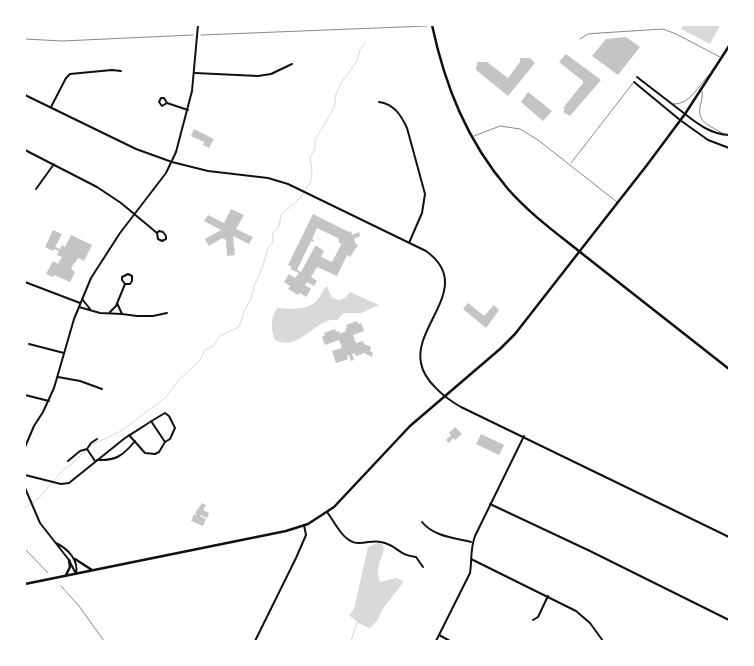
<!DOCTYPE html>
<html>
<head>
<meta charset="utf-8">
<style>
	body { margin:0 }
	#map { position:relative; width:754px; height:666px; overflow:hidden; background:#fff; font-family:"Varela Round",sans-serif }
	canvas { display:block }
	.frame { position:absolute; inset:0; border:26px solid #fff; pointer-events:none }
</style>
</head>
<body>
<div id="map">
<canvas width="754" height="666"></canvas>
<div class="frame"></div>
</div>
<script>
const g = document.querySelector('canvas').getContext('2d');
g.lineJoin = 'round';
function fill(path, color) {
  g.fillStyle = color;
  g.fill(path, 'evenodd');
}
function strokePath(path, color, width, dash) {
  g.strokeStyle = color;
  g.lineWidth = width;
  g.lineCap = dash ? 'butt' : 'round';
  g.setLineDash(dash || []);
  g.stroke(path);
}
const water = new Path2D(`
	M720 25 710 44 681 29 683 26Z
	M327 286 332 298 339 300 345 298 350 292 379 305 361 313H344L337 320C317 316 299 353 275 340 271 331 270 315 278 308 292 309 308 311 318 299 322 295 322 290 327 286Z
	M378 543 382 544 384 549C381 561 375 569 380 582L396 578 403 581 402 584 382 610 378 620 370 628 358 623 349 615 354 609 368 547Z`);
const stream = new Path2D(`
	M25 508 39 498 63 470 73 463 84 452 92 445 121 431 166 397 178 381 200 360 205 350 213 346 220 336 239 327 244 311 251 299 254 286 262 268 268 248 273 242V233L279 227 281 215 301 197 311 181 312 171 310 158 315 148V140L332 112 335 104V97L341 83 357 61 360 50 365 43
	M351 641 357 623`);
const building = new Path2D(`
	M626 37 640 47 618 75 592 56 606 39Z
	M566 54 601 80 570 116 563 112 565 110 563 108 583 83V81L559 62Z
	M520 58H530L535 63 508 96 476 70 477 62H487L508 78 520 62Z
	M528 92 552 111 543 121 521 102Z
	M194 129 214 139 209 148 203 145 204 142 191 136Z
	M231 209 244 215 236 229 253 237 249 244 233 236 235 255 227 256 226 240 222 238 209 246 205 239 221 230 204 221 208 215 224 223Z
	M313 214 349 232 351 231 352 235 359 232 360 236 354 239 355 243 358 245 350 257 347 255 337 276 317 267 311 277 317 281 314 286 307 282 305 285 311 289 306 297 300 293 298 295 288 289 290 286 284 282 289 274 295 278 299 273 290 269 292 267 288 265ZM317 228 340 239H338L340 244 342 243 332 262 321 257 324 251 317 246H315L301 272 297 270 311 241 313 242 314 240 312 239Z
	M53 230 62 234 55 247 60 249 62 245 65 247 71 235 92 245 84 261 78 258 75 263H74L71 269 75 272 70 282 54 275 53 277 46 274 53 261 58 264 62 257 57 255 59 251 54 249 53 251 45 247Z
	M468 303 484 316 494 305 499 310 486 328 463 309Z
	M357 321 358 324 361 323 364 331 353 335 356 343 363 341 364 344 371 347 370 351 373 353 372 357 364 353 356 356 355 353 352 354 354 360 351 361 349 355 347 356 348 359 336 363 332 351 342 348 339 340 325 345 322 337 325 335 324 333 335 329 336 332 339 331 340 334 346 331 345 329 347 328 346 325Z
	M455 427 462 434 455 440 453 438 449 443 446 440 451 435 449 433Z
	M481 434 504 445 499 455 476 444Z
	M202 503 206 505 203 510 209 513 207 518 200 515V516L206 519 203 526 191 521 194 514 196 515 197 514 195 513Z`);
const path = new Path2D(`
	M438 25H447
	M201 35 427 26
	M25 39 62 41 193 35
	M25 549 48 573
	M61 586 79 606 104 641`);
const service = new Path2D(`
	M580 39 588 34 600 33 663 29 676 34 720 57
	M702 91C703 97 701 102 700 107 697 123 711 126 722 133
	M673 104C690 105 698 86 709 75
	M474 136 500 126 520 129 538 140 617 202
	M571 163 633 83`);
const minor = new Path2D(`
	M195 73 258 76 271 74 292 64
	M637 77 685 114
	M634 82 680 120
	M25 95 136 149 172 162 208 171 268 178 288 184 426 251C475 286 413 325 421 363 424 381 445 398 461 407L729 537
	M379 102C394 104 401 115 407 128L425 194 422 213 409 243
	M167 103 162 106 159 102 161 98H164L167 103 188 110
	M51 107 66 78 70 74 112 70 121 71
	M25 150 97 187 121 203 157 233 158 239 162 241 166 239V236L163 232 159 231 157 233
	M36 189 54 164
	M25 282 80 303
	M82 299 90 309
	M117 303 122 314
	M79 307 100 313 122 314 137 316H153L167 313
	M110 312 116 306 125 284H130L132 281V276L128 274 122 277V280L125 284
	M29 344 64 353
	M58 377 80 381 102 389
	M25 395 49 401
	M129 435 145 453 155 454 159 452 165 442
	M87 449 95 461
	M97 460C115 461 123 456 135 441
	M68 461 80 451 87 449 91 443 97 439
	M25 475 61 484 69 483 125 438C138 430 151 421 165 413L169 416 175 428 170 439 165 442 151 421
	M490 504 590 551 729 620
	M327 512C335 522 344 544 359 543 369 543 375 539 385 543 400 548 398 555 416 557L423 567
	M422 522C433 536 454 538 471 542
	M471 559 576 611 590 623 603 641
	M533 620 538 617 548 596
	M439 635 450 641
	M255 641 296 558 306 535 304 525
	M436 641 470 573C472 561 470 549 475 536L524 436`);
const tertiary = new Path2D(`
	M685 114C699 125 711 134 729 135
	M680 120 708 140 729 148
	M25 447 34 426 43 412 54 388 74 319 91 278 120 233 166 173 176 152 192 91 198 25
	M25 488 40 523 69 560 76 574
	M56 543C68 549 79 560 76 574`);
const secondary = new Path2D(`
	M580 252 729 369`);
const primary = new Path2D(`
	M432 25C445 86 467 141 508 189 529 213 555 232 580 252
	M75 559 92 570
	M66 575 70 567 69 560
	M25 584 286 531 308 524 334 507 410 426 500 349 515 334 647 165 685 114 729 46`);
fill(water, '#d9d9d9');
strokePath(stream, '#d9d9d9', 1);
fill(building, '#c4c4c4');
strokePath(path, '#111', 0.5);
strokePath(service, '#111', 0.5);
strokePath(minor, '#111', 2);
strokePath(tertiary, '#111', 2);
strokePath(secondary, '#111', 2.5);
strokePath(primary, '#111', 2.5);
</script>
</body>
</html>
